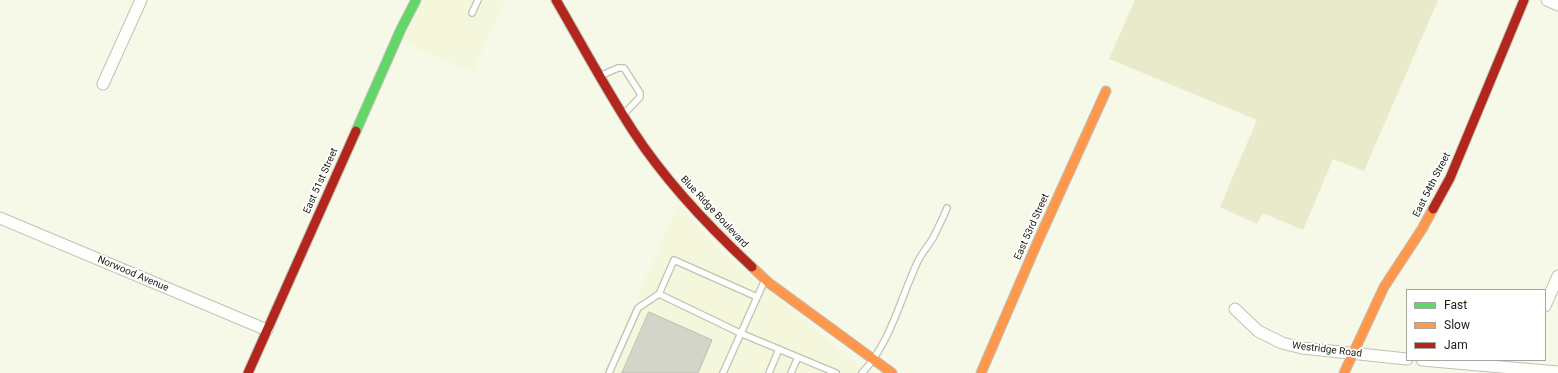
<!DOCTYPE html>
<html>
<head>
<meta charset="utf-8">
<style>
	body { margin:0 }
	#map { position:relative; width:1558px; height:373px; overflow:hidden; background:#f6f8e8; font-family:Roboto,sans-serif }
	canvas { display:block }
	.legend { position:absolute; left:1406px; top:289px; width:140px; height:72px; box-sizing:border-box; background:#fff; border:1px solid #a4a4a1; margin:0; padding:5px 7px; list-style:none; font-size:12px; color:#1c1c13 }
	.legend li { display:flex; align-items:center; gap:8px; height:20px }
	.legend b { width:20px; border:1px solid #a4a4a1 }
</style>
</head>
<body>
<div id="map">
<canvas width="1558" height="373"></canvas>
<ul class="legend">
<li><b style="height:5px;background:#63d668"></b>Fast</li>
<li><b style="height:5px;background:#ff974d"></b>Slow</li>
<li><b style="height:5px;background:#b3261e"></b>Jam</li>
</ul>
</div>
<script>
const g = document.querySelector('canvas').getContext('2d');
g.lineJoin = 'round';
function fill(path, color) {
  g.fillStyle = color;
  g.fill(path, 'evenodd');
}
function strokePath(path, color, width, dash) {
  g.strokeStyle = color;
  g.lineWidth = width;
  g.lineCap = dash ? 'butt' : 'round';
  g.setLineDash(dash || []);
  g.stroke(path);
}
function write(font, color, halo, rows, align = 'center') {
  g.font = font + ' Roboto,sans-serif';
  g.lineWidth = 3.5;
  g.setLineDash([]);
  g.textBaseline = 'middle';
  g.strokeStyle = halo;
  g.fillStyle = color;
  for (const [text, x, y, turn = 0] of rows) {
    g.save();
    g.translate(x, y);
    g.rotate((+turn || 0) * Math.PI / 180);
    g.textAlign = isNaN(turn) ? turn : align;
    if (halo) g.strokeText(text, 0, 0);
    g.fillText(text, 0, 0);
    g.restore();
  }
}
const built = new Path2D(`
	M422 0H505L473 72 402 42Z
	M679 204 701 231 729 258 858 364 874 373H603Z`);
const green = new Path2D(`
	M1135 0H1438L1364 171 1333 159 1303 230 1263 213 1257 224 1220 207 1257 120 1109 59Z`);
const building = new Path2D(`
	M649 312 712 340 698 373H622Z`);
const lane = new Path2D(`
	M472 13 478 0
	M602 75 618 68H624L640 93V97L625 113
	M757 297 674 260 659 294 740 333 836 373
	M609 373 638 308 659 294
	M723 373 764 282
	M769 373 779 349
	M791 373 798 357
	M862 373C891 342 900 299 918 261 922 253 928 246 933 238 938 228 943 218 947 208`);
const street = new Path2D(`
	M1547 0 1558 5
	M103 84 141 0
	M0 218 267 330
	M1545 306 1558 276
	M1235 309 1258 331 1282 343 1302 348 1407 359
	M1422 360 1558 372`);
const fast = new Path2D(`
	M356 131 401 29 416 0`);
const slow = new Path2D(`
	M752 267 769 283 892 373
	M981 373 1038 241 1106 91
	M1344 373 1384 287 1422 229 1433 209`);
const jam = new Path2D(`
	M556 0C581 43 605 88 633 131 666 182 708 226 752 267
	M1433 209 1450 178 1524 0
	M248 373 356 131`);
const streetNames = [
	["East 51st Street",321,181,-66],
	["East 54th Street",1432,185,-63],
	["Blue Ridge Boulevard",714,212,47],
	["East 53rd Street",1032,227,-66],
	["Norwood Avenue",133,274,23],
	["Westridge Road",1327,350,7]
];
fill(built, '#f5f7dd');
fill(green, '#e8eac9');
fill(building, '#d4d5c9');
strokePath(building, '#bdbeb2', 1);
strokePath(lane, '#c0c2b5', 8);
strokePath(street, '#c0c2b5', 13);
strokePath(fast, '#c0c2b5', 11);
strokePath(slow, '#c0c2b5', 11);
strokePath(jam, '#c0c2b5', 11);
strokePath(lane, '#fefefc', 5.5);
strokePath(street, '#fefefc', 11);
strokePath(fast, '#63d668', 9);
strokePath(slow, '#ff974d', 9);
strokePath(jam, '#b3261e', 9);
write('10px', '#1c1c13', '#fff', streetNames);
</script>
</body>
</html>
